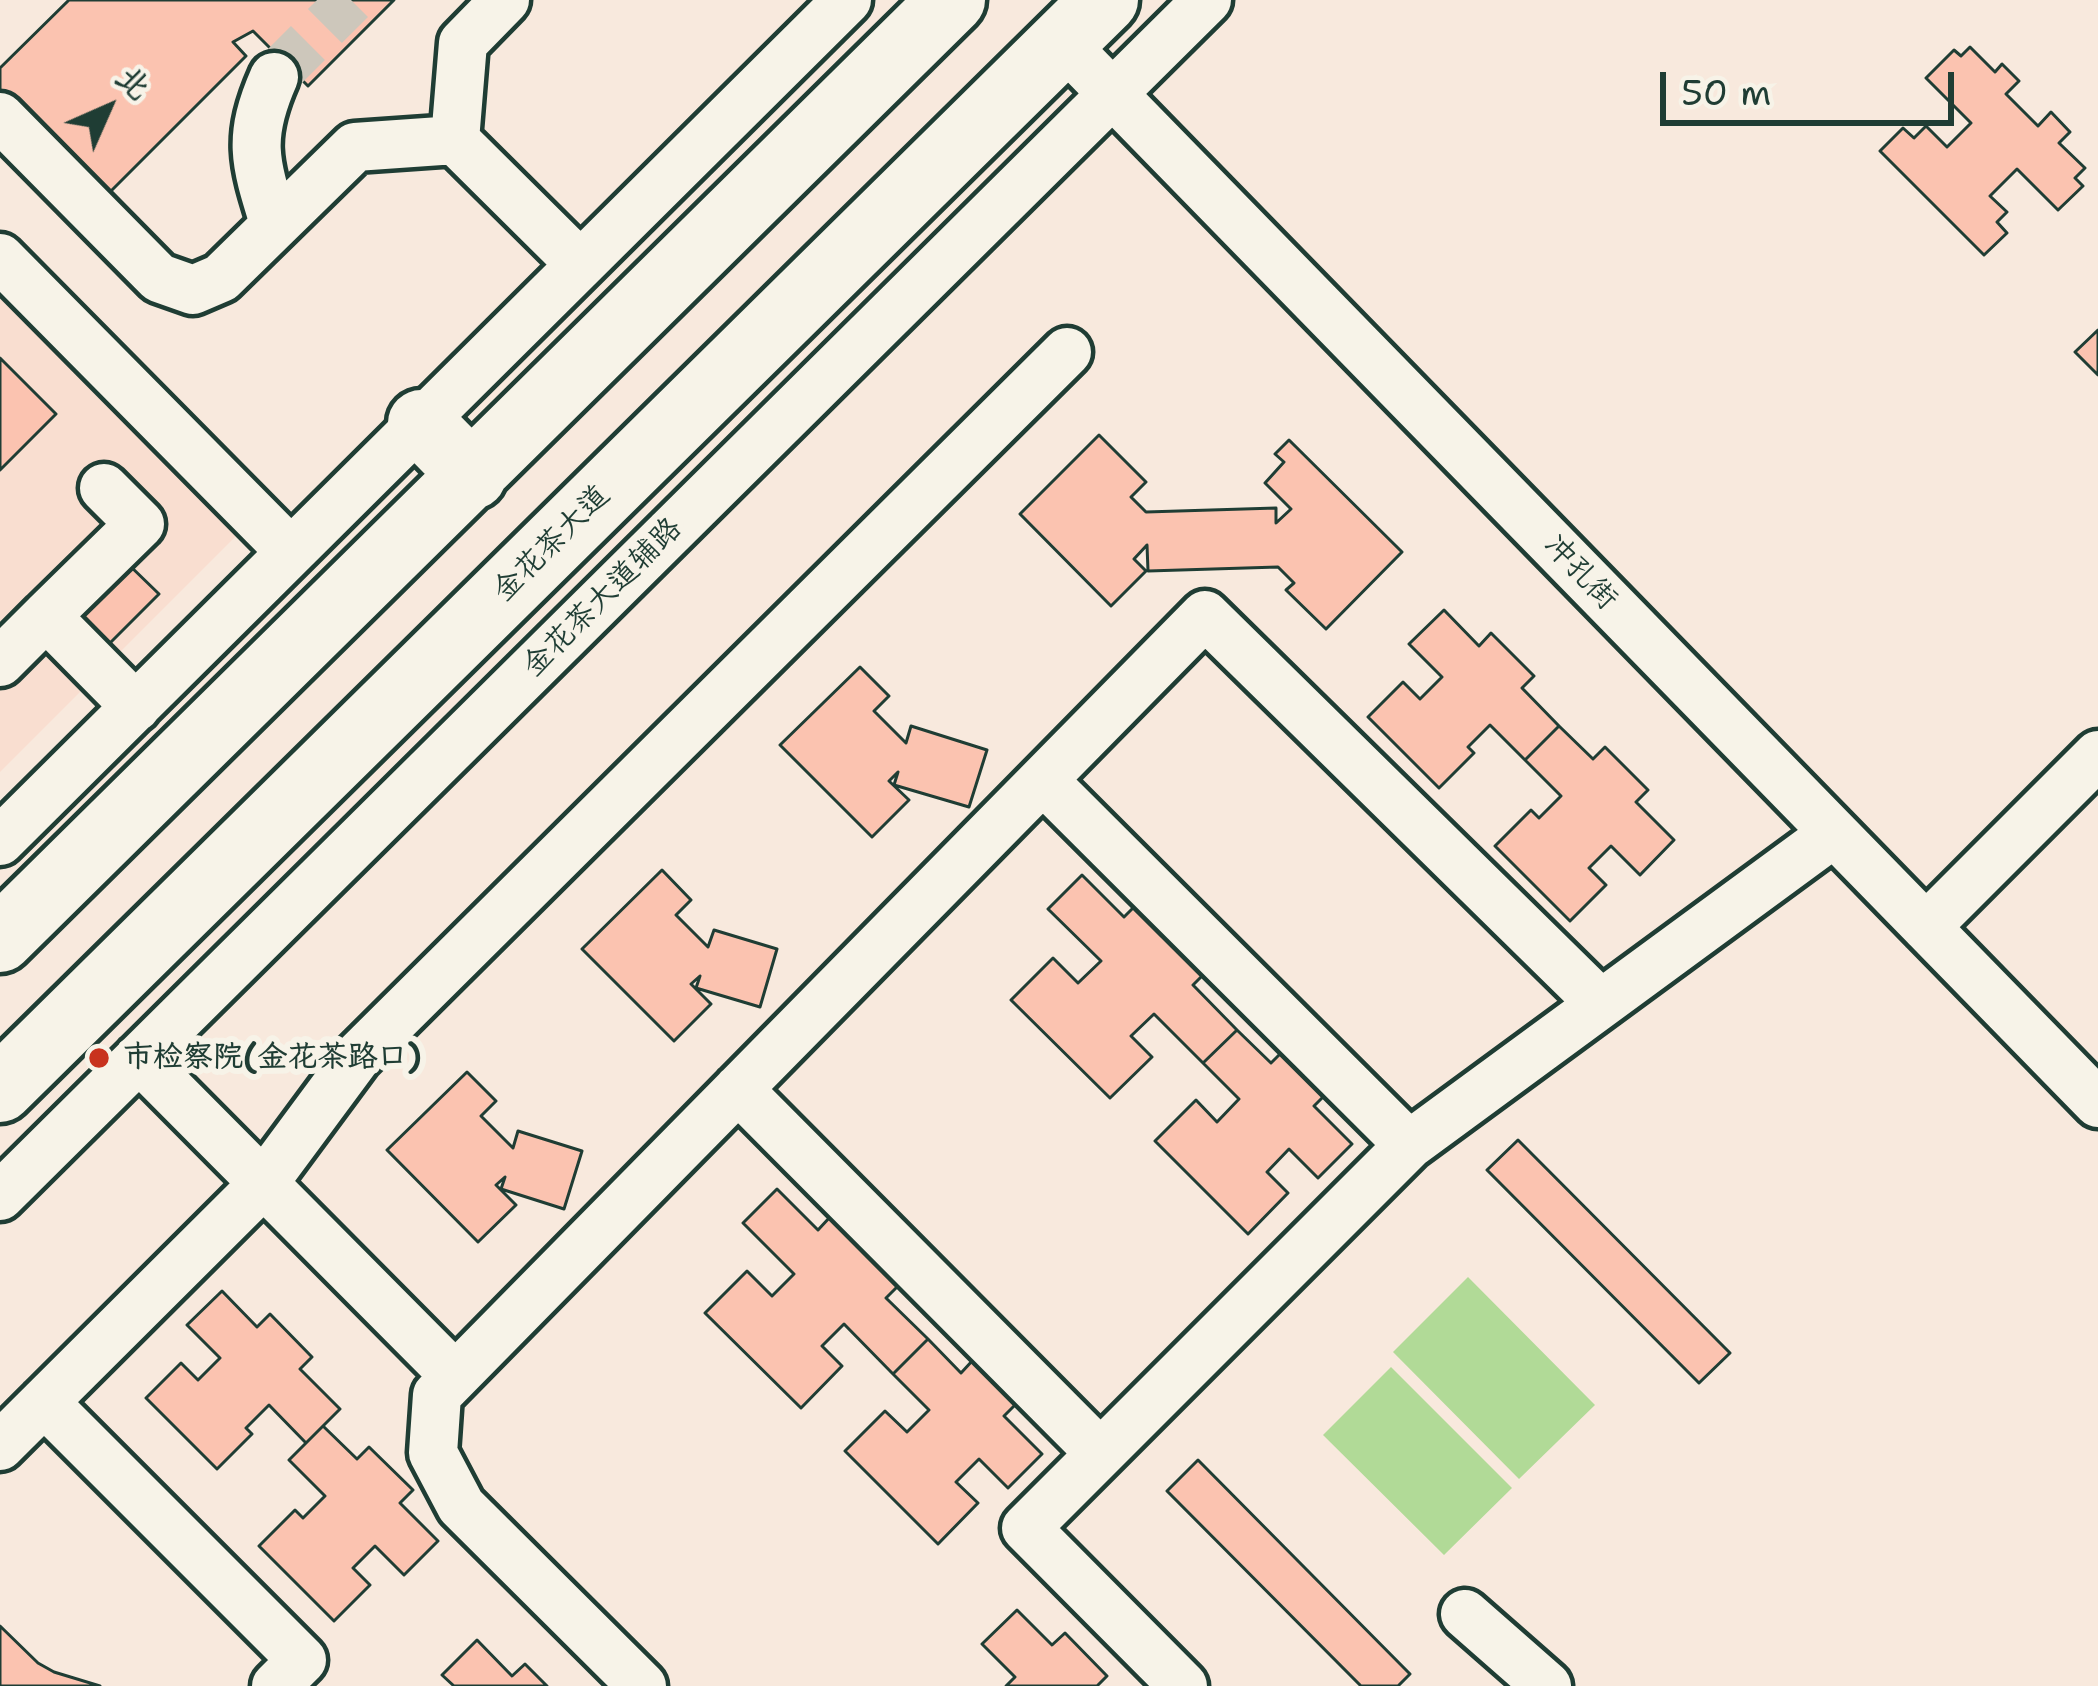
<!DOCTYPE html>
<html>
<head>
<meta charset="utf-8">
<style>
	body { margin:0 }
	#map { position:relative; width:2098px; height:1686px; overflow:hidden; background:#f8e9dd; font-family:"Shantell Sans","LXGW WenKai TC",sans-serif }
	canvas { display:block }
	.north { position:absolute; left:48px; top:48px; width:120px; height:120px; -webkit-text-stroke:9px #f7f3e8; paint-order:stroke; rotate:45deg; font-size:33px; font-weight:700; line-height:48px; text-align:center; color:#1f3d34 }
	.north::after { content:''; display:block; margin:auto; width:42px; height:54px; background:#1f3d34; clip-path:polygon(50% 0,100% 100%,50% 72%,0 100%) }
	.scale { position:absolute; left:1660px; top:72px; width:294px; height:54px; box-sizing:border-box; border:6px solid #1f3d34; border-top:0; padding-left:15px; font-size:36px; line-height:42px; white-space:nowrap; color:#1f3d34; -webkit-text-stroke:9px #f7f3e8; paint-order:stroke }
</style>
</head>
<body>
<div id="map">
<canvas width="2098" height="1686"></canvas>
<div class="north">北</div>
<div class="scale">50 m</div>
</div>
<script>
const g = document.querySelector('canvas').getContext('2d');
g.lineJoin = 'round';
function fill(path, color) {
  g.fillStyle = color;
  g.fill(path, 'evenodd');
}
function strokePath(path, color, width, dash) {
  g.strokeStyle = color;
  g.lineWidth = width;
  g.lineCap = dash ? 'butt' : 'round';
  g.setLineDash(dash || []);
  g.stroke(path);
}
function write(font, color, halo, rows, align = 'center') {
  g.font = font + ' "Shantell Sans","LXGW WenKai TC",sans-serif';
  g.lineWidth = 12;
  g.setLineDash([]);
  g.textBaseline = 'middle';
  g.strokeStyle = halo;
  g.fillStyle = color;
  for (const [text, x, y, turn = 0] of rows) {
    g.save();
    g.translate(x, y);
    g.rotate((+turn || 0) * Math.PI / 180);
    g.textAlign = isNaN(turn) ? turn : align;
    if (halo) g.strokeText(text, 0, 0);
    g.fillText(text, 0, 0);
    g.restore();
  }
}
const built = new Path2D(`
	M0 298 236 536 0 772Z`);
const green = new Path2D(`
	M1468 1277 1595 1405 1519 1479 1393 1352Z
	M1391 1367 1512 1488 1444 1555 1323 1435Z`);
const building = new Path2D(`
	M69 0H394L308 86 253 31 233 42 246 56 106 196 0 90V68Z
	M1970 47 1995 72 2002 64 2019 81 2006 94 2038 126 2051 112 2070 132 2059 143 2085 168 2075 178 2083 186 2058 210 2017 169 1990 196 2007 212 1997 222 2007 233 1984 255 1880 151 1903 128 1914 138 1926 126 1947 147 1971 123 1926 78 1954 50 1961 56Z
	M2098 330V375L2075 352Z
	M0 358 56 414 0 470Z
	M1099 435 1146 482 1131 497 1146 512 1276 508V523L1291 509 1265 483 1284 462 1275 454 1289 440 1402 552 1326 629 1286 590 1294 583 1278 567 1148 571 1147 545 1134 559 1146 571 1111 606 1020 514Z
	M126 562 159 594 108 645 75 612Z
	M1444 610 1479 646 1491 633 1534 676 1522 688 1559 726 1525 760 1490 725 1468 747 1474 753 1439 788 1368 717 1403 682 1420 699 1442 677 1409 644Z
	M860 667 889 696 874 711 906 743 911 726 987 750 969 807 894 785 898 772 889 781 909 800 872 837 780 745Z
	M1559 726 1593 759 1605 747 1648 790 1636 802 1674 840 1640 875 1611 846 1589 868 1606 885 1570 921 1495 846 1531 810 1539 818 1561 796 1525 760Z
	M662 870 691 900 676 915 708 947 714 930 777 949 760 1007 696 988 700 976 691 984 711 1004 674 1041 582 949Z
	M1082 875 1124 917 1137 904 1206 972 1193 985 1237 1030 1203 1063 1154 1014 1131 1036 1152 1057 1110 1098 1011 1000 1053 958 1078 983 1101 961 1048 909Z
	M1237 1030 1271 1063 1284 1050 1327 1093 1314 1106 1352 1144 1318 1178 1289 1149 1267 1172 1288 1193 1248 1234 1155 1141 1196 1100 1217 1122 1239 1099 1203 1063Z
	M467 1072 496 1101 481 1116 513 1148 518 1131 582 1151 564 1209 501 1189 505 1177 496 1185 516 1205 478 1242 387 1150Z
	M1518 1140 1730 1353 1699 1383 1487 1170Z
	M777 1189 818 1230 830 1217 899 1285 886 1298 928 1339 893 1374 844 1324 822 1346 842 1366 801 1408 705 1313 747 1271 772 1296 794 1274 743 1223Z
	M222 1291 257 1327 270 1314 312 1357 300 1369 340 1409 306 1443 269 1405 246 1428 252 1434 217 1469 146 1398 181 1363 198 1380 220 1358 187 1325Z
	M928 1339 961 1373 973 1360 1017 1403 1004 1416 1042 1454 1008 1488 979 1459 956 1482 978 1503 938 1544 845 1451 885 1411 907 1432 929 1410 893 1374Z
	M323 1426 357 1459 369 1447 413 1490 400 1503 438 1541 404 1575 375 1546 353 1568 370 1585 334 1621 259 1546 295 1510 303 1518 325 1496 289 1460Z
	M1198 1460 1410 1674 1398 1686H1361L1167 1491Z
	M1017 1610 1052 1645 1065 1633 1107 1676 1097 1686H1006L1015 1677 982 1644Z
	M0 1626 38 1663 54 1672 100 1686H0Z
	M477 1640 512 1676 525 1664 547 1686H454L442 1675Z`);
const minorTunnel = new Path2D(`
	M274 77 351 0`);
const minor = new Path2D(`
	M1062 42 2098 1103
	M274 77C247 138 255 162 274 223
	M0 117 159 278 193 290 221 278 355 147 455 140 463 43 505 0
	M455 140 580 264
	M0 258 291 552
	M104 488 140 524 46 616 136 707
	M0 662 46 616
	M1043 780 1409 1145
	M0 841 847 0
	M1926 927 2098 755
	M139 1058 455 1376
	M738 1089 1100 1453
	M0 1196 1207 0
	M44 1402 302 1660 276 1686
	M0 1446 263 1184 357 1057 1067 352
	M1465 1614 1547 1686
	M642 1686 461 1506 433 1453 437 1395 1205 615 1601 1004
	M1183 1686 1026 1528 1409 1145 1834 833`);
const highway = new Path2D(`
	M421 423 473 476
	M0 939 952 0
	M0 1089 1105 0`);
const markers = [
	[99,1058,12,"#c8321e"]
];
const streetNames = [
	["金花茶大道",552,544,-45],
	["冲孔街",1580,573,46],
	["金花茶大道辅路",603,598,-45]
];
const poiNames = [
	["市检察院(金花茶路口)",123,1058]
];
fill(built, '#f9ded0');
fill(green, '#b1da97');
fill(building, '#fbc3b0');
strokePath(building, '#1f3d34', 3);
strokePath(minorTunnel, '#cdc7bb', 48, [48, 24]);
strokePath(minor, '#1f3d34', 57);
strokePath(highway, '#1f3d34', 75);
strokePath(minor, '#f7f3e8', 48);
strokePath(highway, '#f7f3e8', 66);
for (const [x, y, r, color] of markers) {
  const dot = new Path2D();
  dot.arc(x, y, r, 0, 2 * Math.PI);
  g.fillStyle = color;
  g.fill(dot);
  strokePath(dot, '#f7f3e8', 4.5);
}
write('30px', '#1f3d34', '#f7f3e8', streetNames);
write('bold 30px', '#1f3d34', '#f7f3e8', poiNames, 'left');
</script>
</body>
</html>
